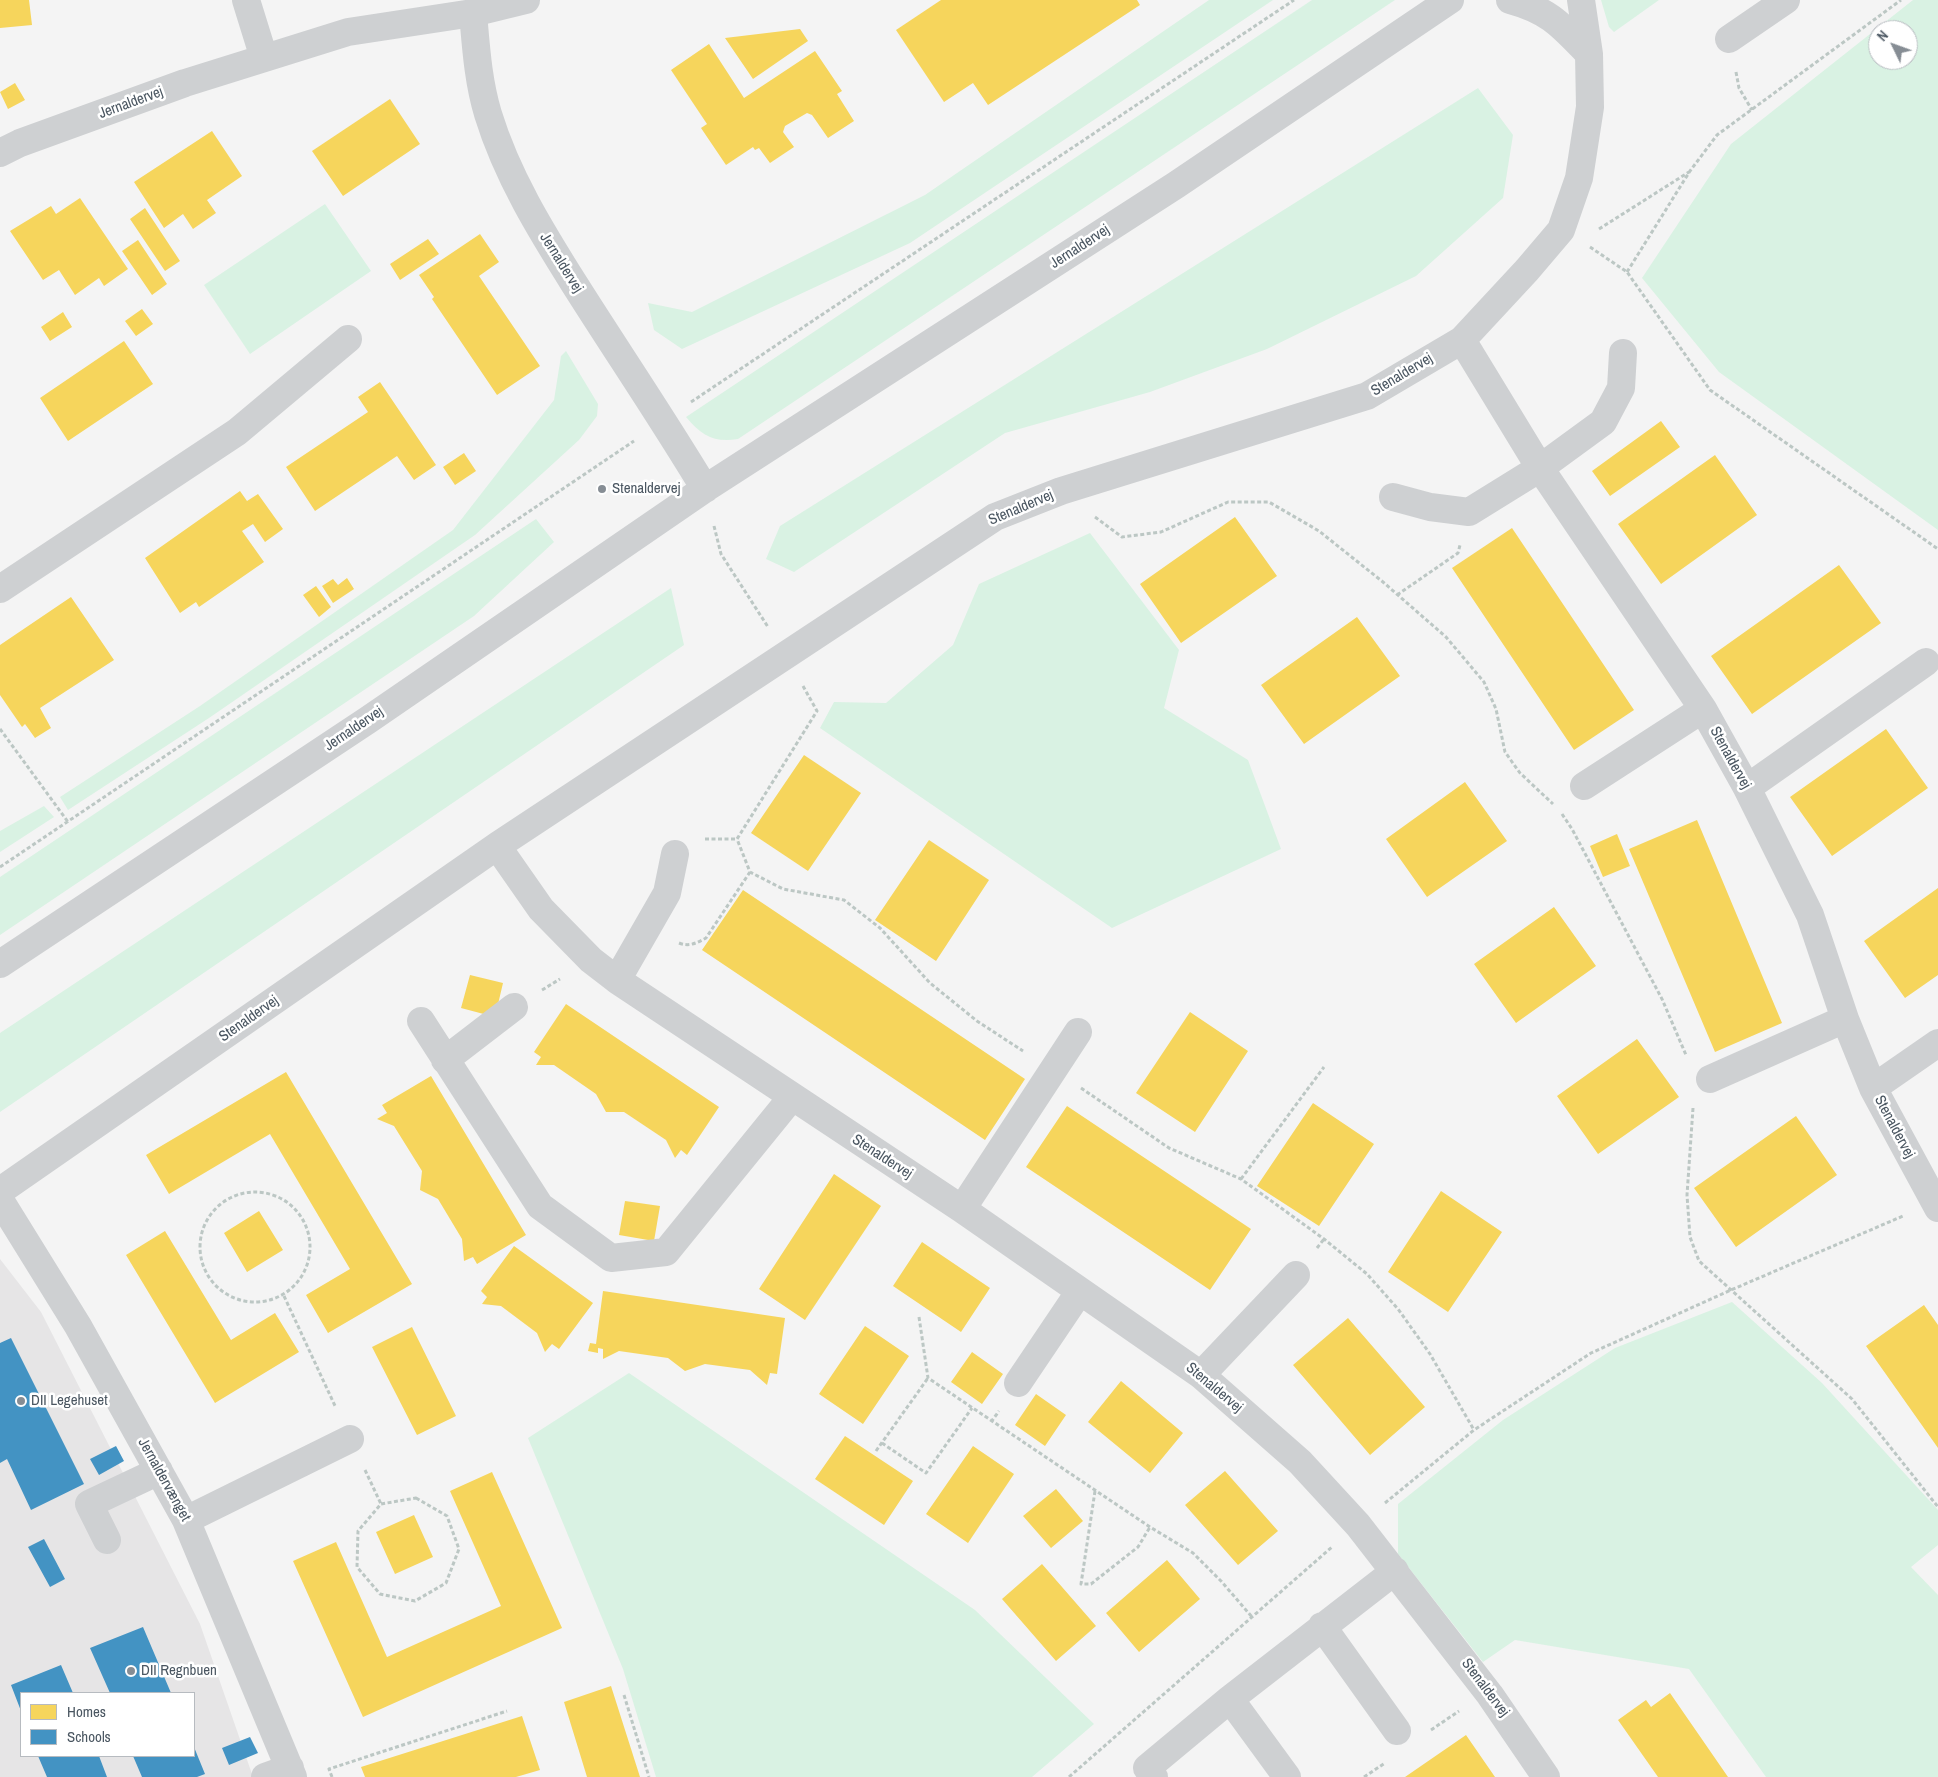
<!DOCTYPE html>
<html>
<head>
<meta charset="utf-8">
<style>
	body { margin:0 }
	#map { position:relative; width:1938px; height:1777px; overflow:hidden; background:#f4f4f4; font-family:"Archivo Narrow",sans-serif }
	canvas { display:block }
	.legend { position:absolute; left:20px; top:1692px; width:175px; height:65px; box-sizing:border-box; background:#fff; border:1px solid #b7bbc0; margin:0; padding:6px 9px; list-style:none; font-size:15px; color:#4a5661 }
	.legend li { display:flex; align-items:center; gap:10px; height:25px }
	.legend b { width:25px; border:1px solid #b7bbc0 }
	.north { position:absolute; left:1868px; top:20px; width:50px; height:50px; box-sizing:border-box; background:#fff; border:1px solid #b7bbc0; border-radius:50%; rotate:312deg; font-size:14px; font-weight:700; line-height:20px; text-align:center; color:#4a5661 }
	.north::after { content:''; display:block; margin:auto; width:18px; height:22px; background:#868d94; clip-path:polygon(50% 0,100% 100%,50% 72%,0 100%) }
</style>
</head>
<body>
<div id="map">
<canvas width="1938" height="1777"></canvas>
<ul class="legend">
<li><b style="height:14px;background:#f6d55c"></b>Homes</li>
<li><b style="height:14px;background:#4393c3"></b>Schools</li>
</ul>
<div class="north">N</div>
</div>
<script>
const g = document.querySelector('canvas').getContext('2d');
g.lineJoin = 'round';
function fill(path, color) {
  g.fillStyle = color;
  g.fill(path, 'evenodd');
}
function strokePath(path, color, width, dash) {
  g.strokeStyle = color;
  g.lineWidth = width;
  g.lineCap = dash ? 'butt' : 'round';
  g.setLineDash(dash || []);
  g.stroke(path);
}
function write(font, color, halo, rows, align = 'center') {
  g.font = font + ' "Archivo Narrow",sans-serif';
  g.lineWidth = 5;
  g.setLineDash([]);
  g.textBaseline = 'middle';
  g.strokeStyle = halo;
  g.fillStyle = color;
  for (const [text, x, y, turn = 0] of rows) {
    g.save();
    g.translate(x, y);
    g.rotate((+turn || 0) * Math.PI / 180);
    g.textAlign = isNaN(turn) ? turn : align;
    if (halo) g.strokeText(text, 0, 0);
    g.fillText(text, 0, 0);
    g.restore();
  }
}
const education = new Path2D(`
	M0 1259 41 1312 200 1624 253 1777H0ZM21 1693H194V1756H21Z`);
const green = new Path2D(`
	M1209 0H1273L910 243 682 349 654 330 648 303 692 312 925 195Z
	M1312 0H1395L738 439C715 443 702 436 686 417Z
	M1601 0H1659L1614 32 1609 27Z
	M1913 0H1938V530L1719 372 1642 278 1731 144ZM1878 30H1908V60H1878Z
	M1478 88 1513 135 1503 198 1416 276 1267 349 1150 392 1005 433 794 572 766 559 780 526Z
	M325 204 371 271 250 354 204 285Z
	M566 351 598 404 597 416 579 440 475 535 209 718 68 810 60 797 200 706 453 530 554 400 561 356Z
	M536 519 554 542 474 616 0 935V877Z
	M1090 533 1179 650 1164 708 1248 760 1281 849 1112 928 820 728 834 702 886 703 953 645 979 584Z
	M671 588 684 645 0 1112V1033Z
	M44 806 54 817 0 852V831Z
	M1732 1302 1822 1383 1938 1510V1545L1911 1567 1938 1595V1777H1766L1689 1669 1515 1640 1483 1662 1398 1554V1504L1503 1420 1615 1348Z
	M629 1373 975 1610 1094 1724 1032 1777H656L623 1669 528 1438Z`);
const homes = new Path2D(`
	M0 0H29L32 25 0 28Z
	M941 0H1137L1140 5 988 105 973 83 944 102 896 30Z
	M800 29 808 41 753 79 725 38Z
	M709 44 744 98 815 51 842 91 837 94 854 121 828 138 812 115 807 113 785 126 783 132 794 147 770 163 759 148 755 150 753 147 726 165 701 128 707 124 671 70Z
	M15 83 25 100 8 109 0 92Z
	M390 99 420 144 343 196 312 151Z
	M212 131 242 176 207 200 216 213 193 229 183 214 164 228 134 182Z
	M80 198 128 269 104 286 99 278 75 295 59 270 43 280 10 231 51 206 56 214Z
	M145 208 180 261 165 271 130 219Z
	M480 234 499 262 479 276 540 366 497 395 432 299 434 297 419 275Z
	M428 239 439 254 400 280 390 264Z
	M138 240 167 284 152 295 122 251Z
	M142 309 153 324 136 336 125 321Z
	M63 312 72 327 50 341 41 327Z
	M124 341 153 384 68 441 40 398Z
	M380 382 436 465 414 480 397 456 315 511 286 467 368 412 358 397Z
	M1661 421 1680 447 1610 496 1592 471Z
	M464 453 476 471 455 485 443 467Z
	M1715 455 1757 515 1661 584 1618 524Z
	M240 491 247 501 258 494 283 529 265 542 253 524 242 531 264 562 199 607 196 602 180 613 145 558Z
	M1235 517 1277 576 1181 643 1140 584Z
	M1512 528 1634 710 1574 750 1452 568Z
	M1839 565 1881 623 1752 714 1711 656Z
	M347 578 354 589 333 603 322 586 333 579 338 585Z
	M316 586 331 607 319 617 303 595Z
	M71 597 114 660 40 708 51 728 35 738 25 724 22 727 0 695V645Z
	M1357 617 1400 676 1304 744 1261 685Z
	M1886 729 1928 788 1832 856 1790 797Z
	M804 755 861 793 808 871 751 833Z
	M1465 782 1507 841 1427 897 1386 839Z
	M1697 820 1782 1023 1715 1052 1629 849Z
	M1617 834 1630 866 1603 877 1590 846Z
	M929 840 989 880 936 961 875 920Z
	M1938 888V975L1905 998 1864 941Z
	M743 890 1025 1079 985 1140 702 950Z
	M1554 907 1596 966 1516 1023 1474 964Z
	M470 975 503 983 495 1017 461 1008Z
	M566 1004 719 1107 687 1155 681 1150 675 1158 666 1140 624 1112H606L596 1094 554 1065H536L541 1057 534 1052Z
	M1190 1012 1248 1051 1195 1132 1136 1093Z
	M1637 1039 1679 1097 1598 1154 1557 1096Z
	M286 1072 412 1284 328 1333 306 1295 350 1269 270 1134 169 1194 146 1155Z
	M431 1076 526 1235 477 1264 473 1257 464 1261 462 1239 438 1199 420 1190 422 1171 394 1126 377 1119 387 1113 382 1105Z
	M1313 1103 1374 1144 1319 1226 1257 1186Z
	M1067 1106 1251 1229 1210 1290 1026 1167Z
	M1796 1116 1837 1175 1736 1247 1694 1188Z
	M834 1174 881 1206 805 1320 759 1289Z
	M1441 1191 1502 1232 1448 1312 1388 1272Z
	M625 1201 660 1206 654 1241 619 1235Z
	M259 1211 283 1250 247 1272 224 1233Z
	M165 1231 231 1340 275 1313 299 1352 215 1403 126 1255Z
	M922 1242 990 1288 961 1332 893 1286Z
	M514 1246 593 1303 559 1349 552 1344 545 1352 537 1333 501 1306 482 1304 487 1297 481 1291Z
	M603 1291 785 1318 777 1374 770 1373 767 1385 750 1370 705 1364 685 1371 668 1358 619 1351 603 1359V1349L598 1348V1353L588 1351 590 1343 596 1344Z
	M1924 1305 1938 1325V1448L1866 1346Z
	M1348 1318 1425 1407 1370 1455 1293 1365Z
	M865 1326 909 1356 863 1424 819 1394Z
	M412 1327 456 1416 417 1435 372 1347Z
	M972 1352 1003 1374 982 1404 951 1382Z
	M1121 1381 1183 1433 1150 1473 1088 1422Z
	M1036 1394 1066 1415 1045 1446 1015 1425Z
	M845 1436 913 1481 884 1525 815 1479Z
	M973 1446 1014 1474 968 1543 926 1514Z
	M1225 1471 1278 1531 1238 1565 1185 1505Z
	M492 1472 562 1628 363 1717 293 1561 336 1542 387 1657 501 1606 450 1491Z
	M1056 1489 1083 1521 1051 1548 1023 1516Z
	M414 1515 433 1557 395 1574 376 1532Z
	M1167 1560 1200 1599 1139 1652 1106 1613Z
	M1042 1564 1096 1626 1056 1661 1002 1599Z
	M611 1686 640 1777H587L564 1702Z
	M1670 1693 1728 1777H1658L1618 1720 1646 1700 1651 1707Z
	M522 1716 540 1770 516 1777H365L361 1767Z
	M1466 1735 1495 1777H1405Z`);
const schools = new Path2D(`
	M11 1338 84 1484 31 1510 7 1459 0 1463V1343Z
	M116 1446 124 1461 99 1475 90 1459Z
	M44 1539 65 1579 50 1587 28 1547Z
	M143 1627 171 1693H110L90 1648Z
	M61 1665 73 1693H21V1711L11 1685Z
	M250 1737 258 1753 229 1765 222 1748Z
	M194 1747 205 1774 197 1777H142L133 1756H194Z
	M38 1756H99L107 1777H47Z`);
const path = new Path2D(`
	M1736 72 1739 88 1752 110
	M1599 229 1689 172
	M1590 247 1627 272 1710 390 1938 549
	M1627 272 1690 171 1717 135 1901 0
	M691 402 1294 0
	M1095 517 1122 537 1161 532 1228 502H1269L1319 531 1383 582 1446 637 1484 682 1496 709 1505 752 1520 773 1553 804
	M714 526 721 554 768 627
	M1397 595 1458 553 1460 545
	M803 686 817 711 737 839 750 872 783 889 844 900 880 928 930 983 977 1021 1023 1051
	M0 729 68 822
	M1562 814 1572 829 1662 999 1686 1055
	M705 839H737
	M0 867 634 441
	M679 943C689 947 697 943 706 938L750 872
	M542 990 560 979
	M1081 1088 1169 1148 1241 1179 1324 1239 1367 1274 1398 1309 1430 1354 1474 1430
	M1693 1108 1687 1195 1690 1237 1699 1261 1852 1399 1938 1507
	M1241 1179 1324 1067
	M200 1247a55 55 0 1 1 110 0a55 55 0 1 1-110 0Z
	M1317 1248 1324 1239
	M284 1296 336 1408
	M919 1317 928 1378 1150 1527 1193 1553 1221 1581 1252 1617
	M991 1422 999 1411
	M882 1443 926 1473 972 1408
	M876 1451 928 1378
	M365 1470 381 1504
	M1095 1491 1081 1584H1091L1138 1547 1150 1527
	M416 1498 447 1516 459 1549 446 1583 415 1601 380 1594 357 1567 358 1531 381 1504Z
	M1385 1503 1474 1430 1591 1353 1731 1290 1903 1216
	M624 1695 649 1777
	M1431 1730 1459 1711
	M332 1777 329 1769 507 1711
	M1069 1777 1332 1547
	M1364 1777 1385 1763`);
const minor = new Path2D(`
	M246 0 264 58
	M1510 0C1550 11 1561 25 1589 54
	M473 13C476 47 478 81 488 114 507 176 541 231 575 285 618 353 663 419 705 489
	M1729 39 1786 0
	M0 153 20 143 185 83 348 32 473 13 526 0
	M1462 340 1540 468 1703 709 1747 788 1810 915 1845 1019 1873 1088 1938 1208
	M1393 497 1430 507 1469 512 1540 468 1603 422 1621 388 1623 353
	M0 589 237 432 348 339
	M1584 786 1703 709
	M1747 788 1926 662
	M497 846 541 909 591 960 617 980 962 1209 1201 1375 1300 1462 1358 1525 1490 1695 1546 1777
	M0 964 368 720 709 486 1176 185 1450 0
	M617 980 667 893 675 854
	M421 1021 540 1206 611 1258 666 1252 792 1097
	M445 1060 514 1007
	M1710 1079 1845 1019
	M1873 1088 1938 1043
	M0 1191 497 846 995 517 1061 491 1367 396 1462 340 1527 270 1561 230 1579 178 1590 107 1589 54 1581 0
	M0 1200 78 1326 186 1520 293 1777
	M962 1209 1078 1032
	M1201 1375 1296 1275
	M1018 1383 1080 1291
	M186 1520 350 1439
	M107 1540 89 1504 159 1471
	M1322 1626 1397 1731
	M1230 1699 1287 1777
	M265 1777 290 1768
	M1154 1777 1147 1768 1230 1699 1395 1571`);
const markers = [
	[602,489,5,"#868d94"],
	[21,1401,5,"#868d94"],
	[131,1671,5,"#868d94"]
];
const streetNames = [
	["Jernaldervej",131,103,-20],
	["Jernaldervej",1080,247,-33],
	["Jernaldervej",561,263,58],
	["Stenaldervej",1402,375,-31],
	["Stenaldervej",1021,508,-23],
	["Jernaldervej",354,729,-34],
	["Stenaldervej",1730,758,61],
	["Stenaldervej",249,1019,-35],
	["Stenaldervej",1894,1127,62],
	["Stenaldervej",882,1157,33],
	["Stenaldervej",1214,1388,40],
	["Jernaldervænget",164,1480,61],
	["Stenaldervej",1485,1688,53]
];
const poiNames = [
	["Stenaldervej",612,489],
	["DII Legehuset",31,1401],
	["DII Regnbuen",141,1671]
];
fill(education, '#e6e5e6');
fill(green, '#d9f2e3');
fill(homes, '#f6d55c');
fill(schools, '#4393c3');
strokePath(path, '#bcc7c4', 3, [4, 2.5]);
strokePath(minor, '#ced0d2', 28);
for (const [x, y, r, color] of markers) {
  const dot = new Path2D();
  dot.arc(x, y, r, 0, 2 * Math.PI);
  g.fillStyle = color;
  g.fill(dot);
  strokePath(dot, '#fff', 2);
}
write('15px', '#4a5661', '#fff', streetNames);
write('15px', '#4a5661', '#fff', poiNames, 'left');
</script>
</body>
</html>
